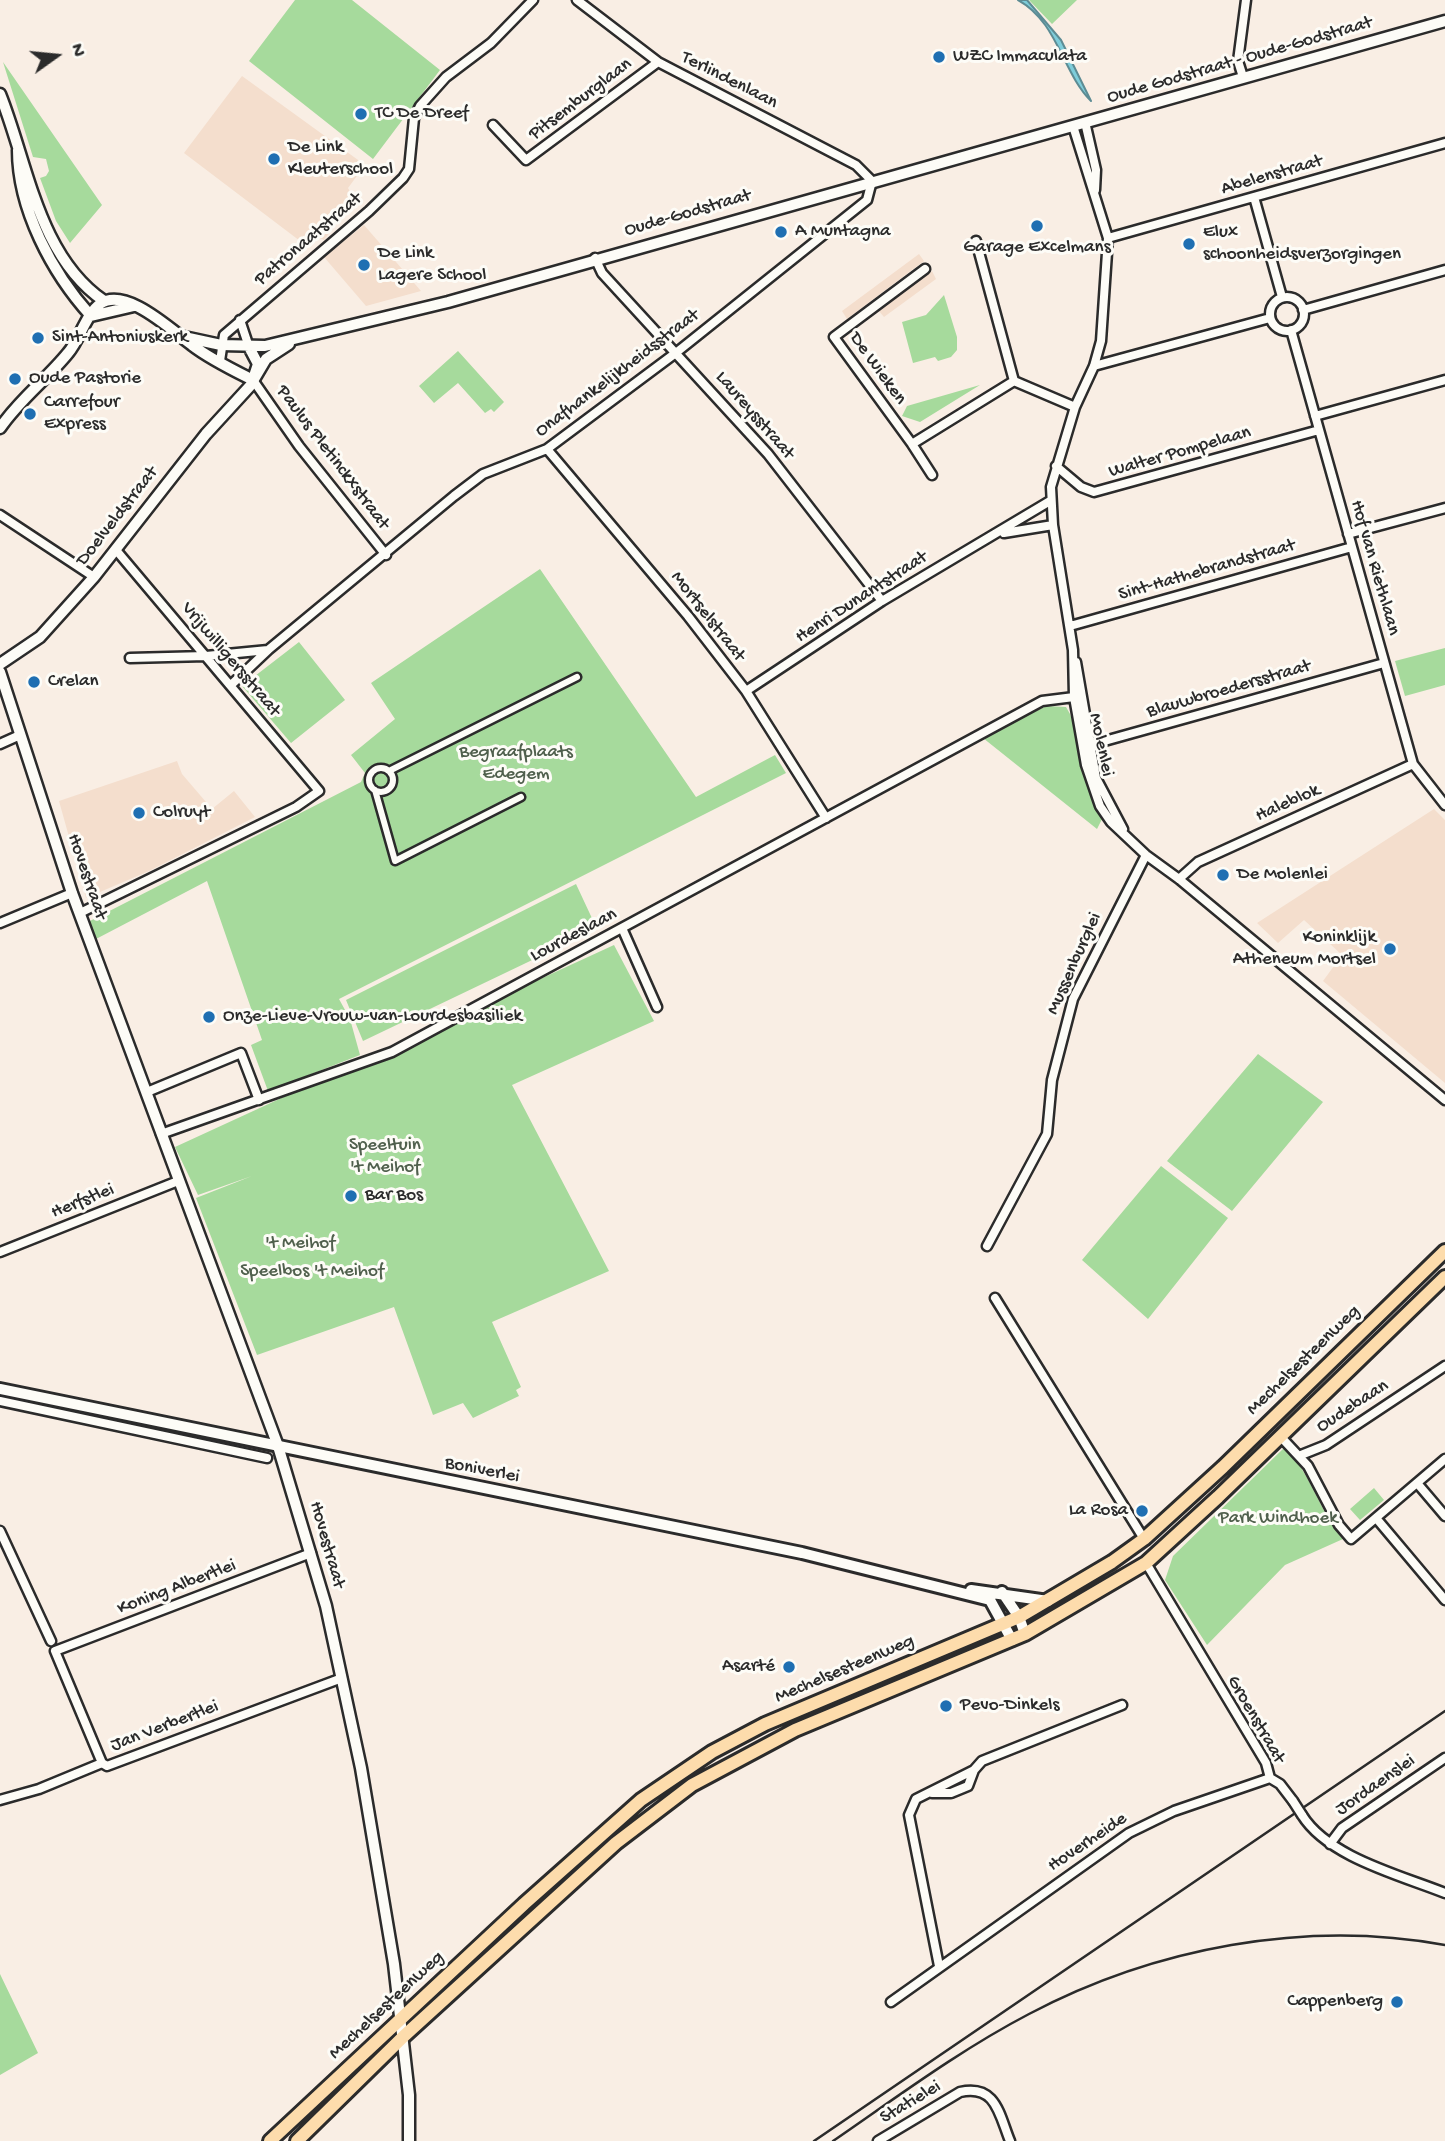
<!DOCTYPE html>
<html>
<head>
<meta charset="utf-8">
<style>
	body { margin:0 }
	#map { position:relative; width:1445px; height:2141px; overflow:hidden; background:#f9eee4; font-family:"Gochi Hand",sans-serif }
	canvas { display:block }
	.north { position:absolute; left:21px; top:21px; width:70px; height:70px; -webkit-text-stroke:5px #fdfcf7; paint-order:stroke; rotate:75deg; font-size:19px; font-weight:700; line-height:28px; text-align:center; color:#2b2b2b }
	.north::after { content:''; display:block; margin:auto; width:24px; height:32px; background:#2b2b2b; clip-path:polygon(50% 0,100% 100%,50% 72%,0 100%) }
</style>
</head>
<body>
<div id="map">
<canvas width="1445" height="2141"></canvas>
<div class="north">N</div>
</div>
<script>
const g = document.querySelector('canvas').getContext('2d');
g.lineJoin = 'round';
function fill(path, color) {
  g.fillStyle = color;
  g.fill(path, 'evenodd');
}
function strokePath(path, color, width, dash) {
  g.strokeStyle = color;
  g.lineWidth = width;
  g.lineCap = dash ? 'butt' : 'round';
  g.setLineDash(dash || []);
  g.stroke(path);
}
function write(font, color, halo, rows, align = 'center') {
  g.font = font + ' "Gochi Hand",sans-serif';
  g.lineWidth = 6;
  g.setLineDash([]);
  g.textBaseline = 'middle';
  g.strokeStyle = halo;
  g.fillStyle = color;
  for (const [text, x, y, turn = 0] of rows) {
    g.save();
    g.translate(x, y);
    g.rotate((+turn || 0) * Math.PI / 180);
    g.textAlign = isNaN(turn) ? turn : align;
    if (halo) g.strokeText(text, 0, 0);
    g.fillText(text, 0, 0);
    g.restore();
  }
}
const built = new Path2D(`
	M242 76 365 165 348 188 355 200 324 240 316 236 304 244 184 153Z
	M364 225 384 248 421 291 366 306 324 257Z
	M919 254 924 261 847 319 842 311Z
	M932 271 936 279 884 317 878 310Z
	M177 761 182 774 212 809 234 791 255 817 149 871 86 898 59 801Z
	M1434 809 1445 820V1083L1323 981 1342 955 1304 920 1278 943 1257 923Z`);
const green = new Path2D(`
	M295 0H352L440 70 373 159 249 61Z
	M1029 0H1077L1052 24Z
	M3 62 102 205 70 243 56 221 40 178 46 176 49 171 46 159 33 157Z
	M944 295 957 337V350L951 357 938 361 935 357 913 363 902 322 926 315Z
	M458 351 504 402 494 412 491 409 485 413 458 383 434 403 419 386Z
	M980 385 920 422 902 416 907 406Z
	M540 569 696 797 775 755 786 773 339 999 350 1019 360 1055 268 1091 251 1045 262 1040 207 881 96 939 88 922 361 782 365 773 351 755 395 719 371 683Z
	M299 642 345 700 291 743 242 686Z
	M1445 648V685L1405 696 1395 661Z
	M1046 706 1066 707 1070 714 1103 817 1097 829 983 738Z
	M576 884 597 929 363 1041 346 1000Z
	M614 945 654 1021 512 1085 609 1271 492 1322 521 1387 516 1390 519 1396 473 1418 463 1403 433 1415 394 1307 257 1355 196 1198 252 1176 198 1195 175 1147Z
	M1258 1054 1323 1102 1232 1211 1167 1161Z
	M1161 1166 1228 1218 1148 1319 1082 1260Z
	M1285 1447C1313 1477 1319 1511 1343 1539L1285 1565 1207 1645 1165 1580 1173 1556Z
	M1374 1488 1384 1500 1360 1520 1350 1509Z
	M0 1974 38 2053 0 2075Z`);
const water = new Path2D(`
	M1018 0H1027L1061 40 1091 101C1062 72 1058 22 1018 0Z`);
const pedestrian = new Path2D(`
	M369 780a12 12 0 1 1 24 0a12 12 0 1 1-24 0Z
	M389 771 577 677
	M375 790 395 861 521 797`);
const minor = new Path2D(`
	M1243 77 1238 61 1246 0
	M1085 122 1096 170 1095 190
	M493 125 526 160 658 62
	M1073 126 1108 238 1101 341 1094 366 1075 407 1051 487 1053 525 1073 650 1074 697 1086 765 1100 806 1111 822 1146 855 1179 879 1445 1100
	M1254 197 1282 297
	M1108 238 1445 143
	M976 241 1014 381
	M595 258 602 273 768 454 882 601
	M925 269 834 337 912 444 1014 381 1075 407
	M1270 314a17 17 0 1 1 34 0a17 17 0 1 1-34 0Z
	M1303 310 1445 270
	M240 320 249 347
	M1291 330 1413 764 1445 805
	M220 361 224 335 369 211 403 178 409 169 414 118 420 106 446 77 491 43 533 0
	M1094 366 1270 318
	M253 380 299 446 386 555
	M1315 416 1445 380
	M912 444 932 475
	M547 449 688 616 746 691 826 818
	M1056 466 1081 487 1094 492 1319 430
	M0 515 94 577
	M1004 533 1053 525
	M1348 534 1445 508
	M1070 626 1352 547
	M130 658 206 656 268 650
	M1076 662 1096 778 1123 829
	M231 685 268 650 454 496 483 474 547 449 677 352 867 200 872 181 856 165 658 62 577 0
	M746 691 882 601 1050 501
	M0 744 20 735
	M1083 747 1384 663
	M1179 879 1198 862 1413 764
	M80 913 296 807 319 791 116 550
	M0 923 72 893
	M622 928 657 1007
	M147 1092 241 1053 259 1100
	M161 1134 392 1052 1042 701 1074 697
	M987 1246 1047 1134 1052 1080 1073 999 1146 855
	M0 1252 178 1181
	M995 1298 1144 1539
	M0 1401 267 1458
	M1280 1436 1308 1466 1339 1525 1351 1539 1445 1459
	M1301 1455 1326 1445 1445 1366
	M1417 1483 1445 1516
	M1376 1518 1445 1600
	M0 1531 51 1641
	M1146 1563 1266 1763 1270 1778 1280 1784 1293 1801
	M102 1763 55 1651 311 1553
	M932 1793H951L968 1786 974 1770 982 1761 1122 1705
	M0 1800 39 1789 102 1763 107 1766 342 1678
	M1302 1815C1328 1857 1400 1875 1445 1893
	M1330 1844 1342 1828 1445 1758
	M939 1966 909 1815 916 1799 974 1770
	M891 2002 1129 1833 1174 1811 1270 1778
	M878 2141 960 2092C996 2084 999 2114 1010 2141`);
const tertiary = new Path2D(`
	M0 94C28 164 38 256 104 301
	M18 150C18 209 52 273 91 316
	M91 316 134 306
	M184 337 221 345 265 346 448 302 1445 21
	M249 347 258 364 255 373
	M0 428C19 400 47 379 68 353 80 339 86 314 100 304 126 286 172 331 192 345 210 359 233 370 253 380
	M0 664 40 637 94 577 206 434 250 386 266 359 289 344
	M0 672 72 893 278 1446 326 1606 361 1768 394 1964 409 2095V2141`);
const secondary = new Path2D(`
	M0 1389 802 1553 990 1600 1012 1640
	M971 1590 1048 1601
	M1002 1592 1019 1617 1025 1634`);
const primary = new Path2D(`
	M270 2141 524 1904 641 1800 712 1752 765 1724 1019 1617 1112 1562 1144 1539 1223 1467 1445 1251
	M297 2141 404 2036 616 1843 692 1785 795 1730 1025 1634 1146 1563 1218 1497 1445 1277`);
const rail = new Path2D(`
	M814 2141 1445 1711
	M833 2141C897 2097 960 2050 1029 2014 1154 1948 1305 1919 1445 1945`);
const minorBridge = new Path2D(`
	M1293 1801 1302 1815`);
const markers = [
	[939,57,7,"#1f6fb2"],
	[361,114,7,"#1f6fb2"],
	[274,159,7,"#1f6fb2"],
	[1037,226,7,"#1f6fb2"],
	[781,232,7,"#1f6fb2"],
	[1189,244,7,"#1f6fb2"],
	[364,265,7,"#1f6fb2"],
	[38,338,7,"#1f6fb2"],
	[15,379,7,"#1f6fb2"],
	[30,414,7,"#1f6fb2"],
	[34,682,7,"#1f6fb2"],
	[139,813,7,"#1f6fb2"],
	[1223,875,7,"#1f6fb2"],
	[1390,949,7,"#1f6fb2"],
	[209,1017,7,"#1f6fb2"],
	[351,1196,7,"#1f6fb2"],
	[1142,1511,7,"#1f6fb2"],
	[789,1667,7,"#1f6fb2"],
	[946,1706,7,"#1f6fb2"],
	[1397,2002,7,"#1f6fb2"]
];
const poiNames = [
	["WZC Immaculata",953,57],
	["TC De Dreef",375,114],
	["De Link",288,148],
	["Kleuterschool",288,170],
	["A Muntagna",795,232],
	["Elux",1203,233],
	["schoonheidsverzorgingen",1203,255],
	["Garage Excelmans",1037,248,"center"],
	["De Link",378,254],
	["Lagere School",378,276],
	["Sint-Antoniuskerk",52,338],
	["Oude Pastorie",29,379],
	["Carrefour",44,403],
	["Express",44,425],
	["Crelan",48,682],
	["Colruyt",153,813],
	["De Molenlei",1237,875],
	["Koninklijk",1376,938,"right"],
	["Atheneum Mortsel",1376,960,"right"],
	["Onze-Lieve-Vrouw-van-Lourdesbasiliek",223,1017],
	["Bar Bos",365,1196],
	["La Rosa",1128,1511,"right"],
	["Asarté",775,1667,"right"],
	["Pevo-Dinkels",960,1706],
	["Cappenberg",1383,2002,"right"]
];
const streetNames = [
	["Oude Godstraat - Oude-Godstraat",1240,61,-16],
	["Terlindenlaan",729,81,27],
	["Pitsemburglaan",581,100,-37],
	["Abelenstraat",1272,176,-16],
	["Oude-Godstraat",688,214,-16],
	["Patronaatstraat",309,240,-40],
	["De Wieken",877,369,54],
	["Onafhankelijkheidsstraat",618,374,-37],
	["Laureysstraat",754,416,49],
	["Walter Pompelaan",1180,453,-16],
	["Paulus Pletinckxstraat",332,458,53],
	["Doelveldstraat",118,517,-52],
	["Hof van Riethlaan",1374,568,74],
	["Sint-Hathebrandstraat",1207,571,-16],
	["Henri Dunantstraat",862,598,-33],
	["Mortselstraat",707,617,52],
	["Vrijwilligersstraat",230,660,50],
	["Blauwbroedersstraat",1229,690,-16],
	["Molenlei",1100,745,78],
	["Haleblok",1288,804,-24],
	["Hovestraat",86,877,71],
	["Lourdeslaan",574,936,-28],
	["Mussenburglei",1075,964,-66],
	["Herfstlei",83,1202,-22],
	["Mechelsesteenweg",1304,1361,-44],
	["Oudebaan",1353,1407,-33],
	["Boniverlei",482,1471,11],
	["Hovestraat",326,1545,74],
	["Koning Albertlei",177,1588,-21],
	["Mechelsesteenweg",845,1670,-23],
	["Groenstraat",1255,1720,60],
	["Jan Verbertlei",165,1727,-21],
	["Jordaenslei",1376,1786,-35],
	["Hoverheide",1088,1843,-34],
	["Mechelsesteenweg",387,2006,-43],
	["Statielei",911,2103,-31]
];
const parkNames = [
	["Begraafplaats",516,753],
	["Edegem",516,775],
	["Speeltuin",385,1146],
	["'t Meihof",385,1168],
	["'t Meihof",300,1244],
	["Speelbos 't Meihof",312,1272],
	["Park Windhoek",1278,1519]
];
fill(built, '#f4decd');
fill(green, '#a6da9c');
fill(water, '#7ecdda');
strokePath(water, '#5d8c94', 2);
strokePath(pedestrian, '#2b2b2b', 11);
strokePath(minor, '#2b2b2b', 13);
strokePath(tertiary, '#2b2b2b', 15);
strokePath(secondary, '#2b2b2b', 16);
strokePath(primary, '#2b2b2b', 18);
strokePath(pedestrian, '#fdfcf7', 6);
strokePath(minor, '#fdfcf7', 8);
strokePath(tertiary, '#fdfcf7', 10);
strokePath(secondary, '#fdfcf7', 10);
strokePath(primary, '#fddcac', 12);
strokePath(rail, '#2b2b2b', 2.5);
strokePath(minorBridge, '#2b2b2b', 13, []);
strokePath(minorBridge, '#fdfcf7', 8);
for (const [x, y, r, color] of markers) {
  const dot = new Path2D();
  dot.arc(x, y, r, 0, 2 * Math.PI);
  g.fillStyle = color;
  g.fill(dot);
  strokePath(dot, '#fdfcf7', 2.5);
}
write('19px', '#2b2b2b', '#fdfcf7', poiNames, 'left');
write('19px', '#2b2b2b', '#fdfcf7', streetNames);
write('19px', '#50604d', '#fdfcf7', parkNames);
</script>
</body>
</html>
